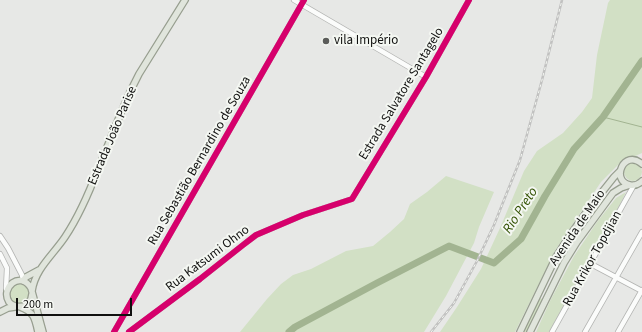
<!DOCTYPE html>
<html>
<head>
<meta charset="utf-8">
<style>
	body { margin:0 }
	#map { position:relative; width:642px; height:332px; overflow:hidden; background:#e7e8e6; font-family:"Source Sans 3",sans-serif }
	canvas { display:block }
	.scale { position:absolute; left:16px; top:298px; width:116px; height:18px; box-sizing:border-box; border:2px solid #10100f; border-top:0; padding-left:5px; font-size:12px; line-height:14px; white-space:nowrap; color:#10100f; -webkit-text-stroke:3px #f4f7f2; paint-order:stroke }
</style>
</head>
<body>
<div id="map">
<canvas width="642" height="332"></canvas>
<div class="scale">200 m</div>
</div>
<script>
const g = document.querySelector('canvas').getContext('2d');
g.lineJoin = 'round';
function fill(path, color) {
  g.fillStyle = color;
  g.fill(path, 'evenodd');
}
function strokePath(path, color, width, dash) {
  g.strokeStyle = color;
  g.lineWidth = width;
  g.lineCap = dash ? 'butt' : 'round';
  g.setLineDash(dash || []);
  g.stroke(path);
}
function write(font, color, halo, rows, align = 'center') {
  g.font = font + ' "Source Sans 3",sans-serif';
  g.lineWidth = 4;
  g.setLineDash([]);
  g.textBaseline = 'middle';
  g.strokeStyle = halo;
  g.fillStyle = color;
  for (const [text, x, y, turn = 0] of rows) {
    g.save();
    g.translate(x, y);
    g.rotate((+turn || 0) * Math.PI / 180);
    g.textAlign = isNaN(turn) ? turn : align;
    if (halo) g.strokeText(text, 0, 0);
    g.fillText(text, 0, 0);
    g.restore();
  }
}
const green = new Path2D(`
	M610 0H642V153L620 163 601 182 556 249 515 332H440L457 307 481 269 500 228 524 171 537 151 563 133 582 112 592 98 597 55 608 3Z
	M624 172a9 9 0 1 1 18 0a9 9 0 1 1-18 0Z
	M446 176 494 192 479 227 474 243 446 296 424 332H240L267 299 281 284 293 275 311 269 346 251 373 246 390 232 404 219 410 204 427 192Z
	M626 192 618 209 549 332H536L551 299 574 256 597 222 616 198Z
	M9 294a10 10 0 1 1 20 0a10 10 0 1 1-20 0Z
	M538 298 543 299 527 332H522Z`);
const stream = new Path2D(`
	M603 117 642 127`);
const river = new Path2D(`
	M289 332 295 327 377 283 449 246 494 263 521 239 545 196 574 149 603 117 642 61`);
const minor = new Path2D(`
	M294 0 426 77
	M0 236 8 248 22 275 23 281
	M0 254 7 268 6 289
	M591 264 642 291
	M114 332 304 0
	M129 332 200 279 243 245 256 235 303 215 352 199 426 77 469 0
	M552 332 634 185
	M585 332 642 232
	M618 332 642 290`);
const major = new Path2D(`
	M642 164C624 148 610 181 630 185 635 186 639 184 642 181
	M23 281 26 277 39 270
	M32 291C35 269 53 255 65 237 79 216 89 193 98 169 109 143 119 116 131 90L139 74 185 0
	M32 294 31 299 27 305C21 307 14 308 9 302 0 288 20 270 31 288L43 332
	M20 307C34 312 35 318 38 332
	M0 312 8 308 15 307
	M520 332 556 257 570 235 587 211 614 177 620 171
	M530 332 564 263 577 242 613 193 621 188 630 185`);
const rail = new Path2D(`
	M431 332 454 303 477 261 494 225 520 160 542 80 562 0`);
const cycleway = new Path2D(`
	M114 332 304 0
	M129 332 200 279 243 245 256 235 303 215 352 199 426 77 469 0`);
const markers = [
	[326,41,4,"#5b5c5a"]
];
const poiNames = [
	["vila Império",334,41]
];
const streetNames = [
	["Estrada Salvatore Santagelo",402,94,-59],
	["Estrada João Parise",113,136,-67],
	["Rua Sebastião Bernardino de Souza",200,161,-60],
	["Avenida de Maio",578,228,-56],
	["Rua Katsumi Ohno",208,259,-37],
	["Rua Krikor Topdjian",593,259,-61]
];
const waterNames = [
	["Rio Preto",521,211,-57]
];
fill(green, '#d2e0c5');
strokePath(stream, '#a2b491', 1);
strokePath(river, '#a2b491', 7);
strokePath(minor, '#b3b4b2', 6);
strokePath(major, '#979e8f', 8);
strokePath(minor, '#fbfcfb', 4.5);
strokePath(major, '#e0e5dc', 5.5);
strokePath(rail, '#c1c1c0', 2.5);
strokePath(rail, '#f4f7f2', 1, [3]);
strokePath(cycleway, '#d6006c', 6);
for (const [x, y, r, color] of markers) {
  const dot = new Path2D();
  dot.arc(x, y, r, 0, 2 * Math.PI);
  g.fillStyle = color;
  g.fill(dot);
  strokePath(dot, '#f4f7f2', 1.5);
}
write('13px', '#10100f', '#f4f7f2', poiNames, 'left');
write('13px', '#10100f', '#f4f7f2', streetNames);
write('italic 14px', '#335203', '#f4f7f2', waterNames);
</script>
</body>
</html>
